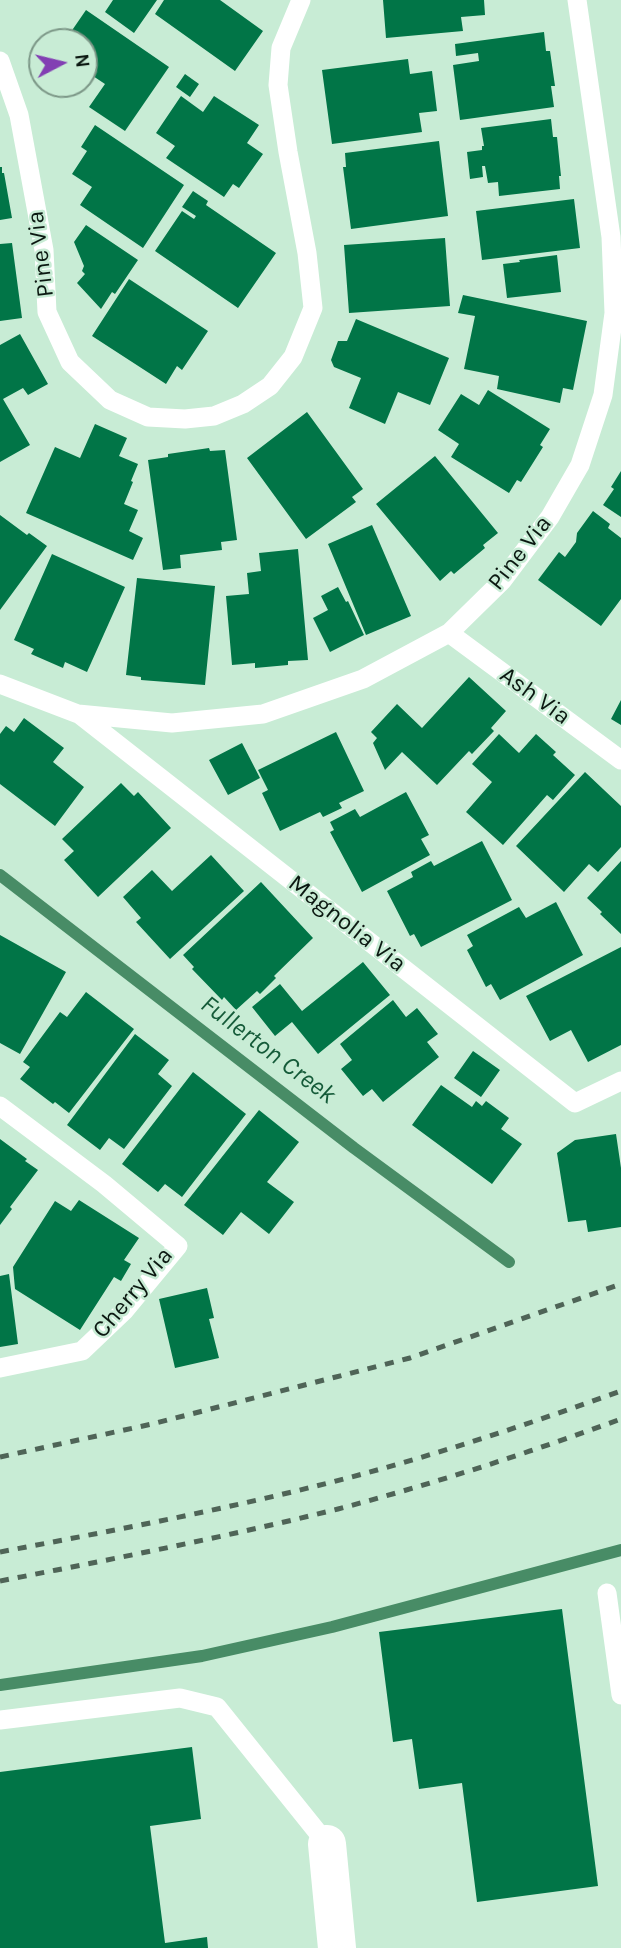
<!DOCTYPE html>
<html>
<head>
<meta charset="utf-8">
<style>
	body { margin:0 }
	#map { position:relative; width:621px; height:1948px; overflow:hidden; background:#c8ecd5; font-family:Karla,sans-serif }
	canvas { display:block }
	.north { position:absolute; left:28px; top:28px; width:70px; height:70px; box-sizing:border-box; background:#c8ecd5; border:2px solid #7c9787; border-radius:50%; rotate:83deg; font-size:19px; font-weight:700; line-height:28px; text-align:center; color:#0b1811 }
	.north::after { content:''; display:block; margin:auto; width:24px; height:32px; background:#823fb3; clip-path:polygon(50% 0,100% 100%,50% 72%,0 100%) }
</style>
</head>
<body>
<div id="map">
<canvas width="621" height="1948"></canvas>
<div class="north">N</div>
</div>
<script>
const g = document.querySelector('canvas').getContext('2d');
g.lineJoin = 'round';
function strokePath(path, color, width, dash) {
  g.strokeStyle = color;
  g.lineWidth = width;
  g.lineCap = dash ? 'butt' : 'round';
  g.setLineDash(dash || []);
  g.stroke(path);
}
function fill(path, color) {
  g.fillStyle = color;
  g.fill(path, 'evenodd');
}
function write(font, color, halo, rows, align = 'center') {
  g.font = font + ' Karla,sans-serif';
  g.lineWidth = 5;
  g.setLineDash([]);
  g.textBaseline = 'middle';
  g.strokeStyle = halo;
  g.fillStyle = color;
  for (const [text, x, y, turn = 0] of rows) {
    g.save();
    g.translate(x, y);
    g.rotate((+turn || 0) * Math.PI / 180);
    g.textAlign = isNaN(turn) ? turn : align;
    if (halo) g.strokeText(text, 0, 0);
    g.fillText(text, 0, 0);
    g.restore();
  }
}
const stream = new Path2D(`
	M0 875 354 1148 509 1262
	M0 1685 202 1656 332 1627 621 1550`);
const building = new Path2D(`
	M113 0H157L134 33 105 12Z
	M164 0H220L263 31 235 71 155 14Z
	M383 0H484L485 15 461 17 463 31 386 38Z
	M86 10 169 67 125 131 89 107 105 84 84 70V42H64Z
	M544 32 546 51H550L555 86H551L554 107 460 120 453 65 479 61 478 53 456 56 455 44Z
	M408 59 410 74 432 71 437 111 419 113 422 132 332 144 322 70Z
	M185 74 199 84 190 97 176 87Z
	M181 96 203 112 214 96 259 125 247 143 263 154 239 188 233 184 224 197 166 158 175 146 156 133Z
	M551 119 553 137H557L561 176H559L560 189 499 196 498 182 488 183 485 166H482L483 177 470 179 467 152 482 150V146H484L481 128Z
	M95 125 184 185 143 248 80 205 92 187 72 174 87 151 81 147Z
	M439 141 448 216 351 229 343 167H346L345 153Z
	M0 167H2V173H4L12 218 0 220Z
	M193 191 208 201 206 205 276 253 238 308 155 251 182 211 194 219 196 216 182 207Z
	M574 199 580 248 482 260 476 211Z
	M86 225 138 260 115 294 112 292 101 309 77 283 85 274 82 271 84 266 74 242Z
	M445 238 450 306 349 313 344 245Z
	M12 243 22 318 0 321V244Z
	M557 255 561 292 507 298 503 264 520 262 519 260Z
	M129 279 208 331 182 370 177 366 166 384 92 336Z
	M463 295 587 321 573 390 563 388 560 403 497 389 499 376 464 369 475 316 458 313Z
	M356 319 449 358 430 405 398 392 385 424 349 408 361 378 334 367 331 360 338 341H347Z
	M20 334 48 384 28 395 23 388 3 399 30 445 0 462V345Z
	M488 390 550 429 540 445 543 447 521 482 517 480 509 493 451 457 459 444 438 430 461 394 479 405Z
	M307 412 363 489 352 497 356 502 306 539 247 458Z
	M95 424 127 438 119 456 138 464 131 481 133 482 124 504 138 510 129 531 143 538 133 560 26 513 55 447 80 458Z
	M209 448 210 451 225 450 237 540 221 542 222 550 180 555 181 568 163 570 148 460 168 457V454Z
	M435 456 498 533 483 545 485 548 454 574 451 571 440 581 376 504Z
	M621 471V517L603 505 614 489 611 487Z
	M593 511 610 524 608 528 621 538V599L601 626 538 580 559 552 565 557 576 542 577 533Z
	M0 515 27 535 29 533 47 546 0 610Z
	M372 525 411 616 366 635 328 544Z
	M298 549 308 660 288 661V665L255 668V663L232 665 226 596 249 594 247 573 261 571 259 553Z
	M52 554 125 587 87 672 65 662 63 668 31 654 34 649 14 640Z
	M137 578 215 586 205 685 141 680V677L126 675Z
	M338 587 346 602 348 601 364 635 330 652 313 618 328 610 321 596Z
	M469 677 506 711 491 728 494 731 472 754 469 751 437 785 402 752 385 770 373 743 377 738 371 732 397 704 422 728Z
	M621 700V725L611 719Z
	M24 718 64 748 53 762 84 787 55 826 0 784V734L6 726 14 732Z
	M336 732 364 791 339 803 342 808 323 817 320 812 280 831 262 793 268 790 258 770Z
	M499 734 519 753 536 734 556 752 553 755 575 775 553 800 547 795 503 845 466 812 492 782 472 764Z
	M242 743 260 778 228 795 209 760Z
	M585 772 621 806V847L598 872 589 864 564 892 516 846Z
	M121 783 134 796 138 792 171 828 98 897 64 860 74 851 62 839Z
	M406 792 429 835 421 839 430 855 362 892 330 832 334 830 330 822 355 809 360 817Z
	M482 841 512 900 421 947 414 934 410 936 387 891 413 877 411 872 431 861 434 866Z
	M211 855 244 891 170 959 136 922 141 918 123 897 152 870 172 891Z
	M621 861V934L600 914 602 912 587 898Z
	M261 882 313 938 274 976 276 978 260 994 257 991 236 1010 224 997 222 1000 192 969 194 967 183 955Z
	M556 902 583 955 500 1000 491 984 486 987 467 950 473 946 467 935 519 907 526 918Z
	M0 935 66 972 20 1054 0 1043Z
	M621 947V1045L588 1062 571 1030 550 1041 526 996Z
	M363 962 390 995 318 1054 292 1022 275 1036 252 1007 280 984 302 1011Z
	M86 992 134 1029 69 1113 55 1102 53 1104 20 1079 30 1067 23 1062 60 1012 67 1017Z
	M393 1000 406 1017 417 1008 438 1034 427 1042 439 1057 383 1102 372 1089 363 1096 341 1069 352 1060 340 1044Z
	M135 1034 169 1060 158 1074 172 1086 124 1149 109 1138 100 1150 67 1125Z
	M473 1051 500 1070 481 1097 454 1078Z
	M193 1072 246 1114 182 1197 165 1184 158 1192 122 1164Z
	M441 1085 472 1107 476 1101 482 1106 486 1101 509 1118 501 1129 522 1144 492 1184 412 1125Z
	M259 1110 299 1142 267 1182 294 1202 269 1234 241 1212 223 1235 184 1205Z
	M616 1134 621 1168V1227L588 1232 586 1220 568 1222 557 1153 575 1140Z
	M0 1139 27 1159 25 1161 38 1170 10 1207 12 1209 0 1225Z
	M79 1200 139 1238 124 1260 131 1264 121 1281 114 1277 80 1330 15 1289 13 1267 55 1201 71 1211Z
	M9 1274 18 1344 0 1347V1276Z
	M207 1288 214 1318 209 1319 219 1358 175 1368 159 1299Z
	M562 1609 598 1886 477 1902 462 1783 419 1789 412 1739 393 1742 379 1632Z
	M192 1747 201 1819 150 1826 165 1943 207 1937 208 1948H0V1772Z`);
const lane = new Path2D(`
	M0 61 19 115 44 250 47 312 70 362 110 400 148 417 185 419 214 416 243 404 270 386 293 357 313 308 307 253 288 152 278 85 281 48 301 0
	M449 633 621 760
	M0 684 78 714 172 723 263 714 363 679 449 633 502 581 550 517 580 465 603 395 614 313 611 237 577 0
	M79 714 575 1103 621 1081
	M0 1106 104 1184 178 1246 125 1310 82 1351 0 1368
	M607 1593 621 1695
	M0 1720 180 1698 217 1707 327 1844`);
const street = new Path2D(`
	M327 1844 337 1948`);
const rail = new Path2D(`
	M0 1457 152 1424 410 1358 621 1284
	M0 1552C111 1531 223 1510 332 1482 430 1457 526 1425 621 1391
	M0 1581C113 1559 226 1537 338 1509 433 1484 528 1453 621 1419`);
const streetNames = [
	["Pine Via",41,254,-97],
	["Pine Via",520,553,-52],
	["Ash Via",535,696,36],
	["Magnolia Via",347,924,38],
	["Cherry Via",133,1293,-50]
];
const waterNames = [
	["Fullerton Creek",268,1050,37]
];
strokePath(stream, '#488c66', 12);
fill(building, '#017547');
strokePath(lane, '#fff', 19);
strokePath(street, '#fff', 38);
strokePath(rail, '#4f6457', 5, [9, 9]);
write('24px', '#0b1811', '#c8ecd5', streetNames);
write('italic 26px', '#155b39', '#c8ecd5', waterNames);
</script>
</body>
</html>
